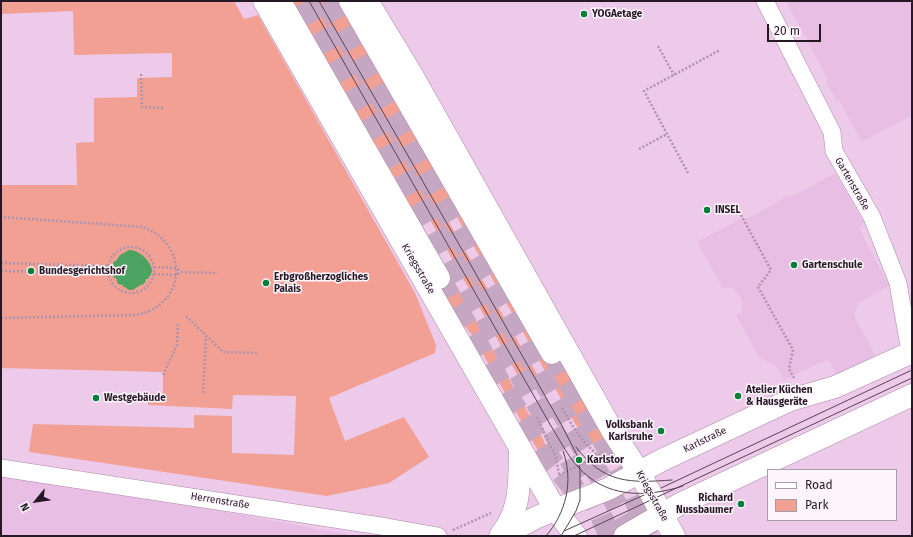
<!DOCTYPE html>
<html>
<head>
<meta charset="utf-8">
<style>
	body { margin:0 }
	#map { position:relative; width:913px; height:537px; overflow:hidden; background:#eecaea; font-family:"Fira Sans",sans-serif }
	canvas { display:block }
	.frame { position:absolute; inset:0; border:2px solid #261925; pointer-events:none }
	.legend { position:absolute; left:767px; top:469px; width:130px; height:52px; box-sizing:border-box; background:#fdf5fc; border:1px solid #a79da6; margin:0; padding:5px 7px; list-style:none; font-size:12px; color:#261925 }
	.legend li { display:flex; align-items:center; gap:8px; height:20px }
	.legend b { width:20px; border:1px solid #a79da6 }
	.north { position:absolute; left:16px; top:481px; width:40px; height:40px; -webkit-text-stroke:3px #fdf5fc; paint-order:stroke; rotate:241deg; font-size:11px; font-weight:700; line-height:16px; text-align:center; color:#261925 }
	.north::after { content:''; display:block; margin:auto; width:14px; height:18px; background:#261925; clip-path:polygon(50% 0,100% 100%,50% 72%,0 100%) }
	.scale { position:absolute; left:767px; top:24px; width:54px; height:18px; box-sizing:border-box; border:2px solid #261925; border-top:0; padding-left:5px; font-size:12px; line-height:14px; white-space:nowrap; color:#261925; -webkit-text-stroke:3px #fdf5fc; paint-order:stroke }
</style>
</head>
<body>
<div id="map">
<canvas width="913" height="537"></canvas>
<div class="frame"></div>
<ul class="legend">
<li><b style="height:5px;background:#fff"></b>Road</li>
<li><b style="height:11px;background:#f1a093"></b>Park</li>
</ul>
<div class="north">N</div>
<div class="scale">20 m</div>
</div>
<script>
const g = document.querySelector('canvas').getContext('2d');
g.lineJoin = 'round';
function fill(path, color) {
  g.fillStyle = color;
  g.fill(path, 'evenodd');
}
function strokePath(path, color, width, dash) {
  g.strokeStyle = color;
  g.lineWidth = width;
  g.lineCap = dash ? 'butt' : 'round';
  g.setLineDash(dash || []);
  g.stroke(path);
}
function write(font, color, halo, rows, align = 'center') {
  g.font = font + ' "Fira Sans",sans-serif';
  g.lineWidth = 3;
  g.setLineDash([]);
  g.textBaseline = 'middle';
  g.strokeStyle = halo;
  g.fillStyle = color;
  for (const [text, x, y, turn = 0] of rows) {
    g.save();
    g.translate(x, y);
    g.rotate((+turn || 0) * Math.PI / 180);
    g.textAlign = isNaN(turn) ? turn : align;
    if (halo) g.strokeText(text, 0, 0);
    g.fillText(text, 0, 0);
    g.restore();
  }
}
const built = new Path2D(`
	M786 1H912V115L862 142 838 99 836 100 826 82 828 80Z
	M835 173 864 223 859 228 889 286 858 303 854 316 876 356 837 375 828 359 784 380 776 366 759 357 736 315 740 313 742 309V304L740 296 734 289 726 287 723 288 697 242 739 220 750 217 790 195 791 197Z
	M1 470 356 536H1Z`);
const green = new Path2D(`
	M1 1H234L244 19 258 15 415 293 436 345 435 353 329 398 345 441 404 417 429 457 389 483 327 496 29 452 33 424 194 428V415L232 416V453L294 455 296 396 233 395 232 409 148 405V393H163V372L1 368V185H77L76 143 94 142V98L137 97V78L172 77V53L74 55 73 11 1 14Z
	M285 1H343L560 350 608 436 592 444 576 425 450 205 442 210 541 381 526 390 429 218 421 223 544 441 551 466 548 468 472 335 464 325 446 306Z`);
const water = new Path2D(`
	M129 250C138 249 151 261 152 270 152 274 149 277 148 279H146C145 284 143 284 139 286 134 289 131 293 125 287H123V285L118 284 116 278H114L111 270 114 261H116L120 255Z`);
const primaryTunnel = new Path2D(`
	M306 1 464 280 594 500 610 536
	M326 1 479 271 625 519 636 536
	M439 278 509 398 550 459 576 491
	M552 353 627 481 636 501 647 536`);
const path = new Path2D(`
	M658 46 674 75
	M141 74 142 107 164 108
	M639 149 667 134
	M688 173 644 91 720 50
	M741 215 771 270 758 287 793 350 789 369 794 378
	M108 270a23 23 0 1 1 46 0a23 23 0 1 1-46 0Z
	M1 263 109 266
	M154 267 177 268 180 272
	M1 271 108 273
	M154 274 177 275 180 272 217 273
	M1 282V217L143 227C191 245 186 307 135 315L1 318
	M186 316 223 352 257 353
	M163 375 177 345 178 323
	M203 393 206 336
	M562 408C572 426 582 442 598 455
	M537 417 556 458 559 474
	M559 475 603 453
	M453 530 491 513`);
const minor = new Path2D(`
	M765 1 832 132 834 151 872 217 898 283 910 352
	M1 468 387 527 438 536`);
const secondary = new Path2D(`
	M264 1 555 509 576 536
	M365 1 372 9 412 75 613 432 639 472 674 536
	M500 536C522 509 519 481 520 449
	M501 536 537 517 608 489 662 460 790 400 835 387 912 352
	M625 536 680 504 912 395`);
const primary = new Path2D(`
	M280 1 439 278
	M350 1 552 353`);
const tram = new Path2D(`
	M309 1 551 426C560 440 567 455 578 467 606 498 645 498 683 486
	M319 1 468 260 561 424 577 455 580 469V500L576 511 561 536
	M576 447C604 484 630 483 672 480
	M661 488 912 370
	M564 531 644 495
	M546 536C566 513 574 481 563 451
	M574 536 912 378`);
const markers = [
	[584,14,4,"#017f38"],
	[707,210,4,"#017f38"],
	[794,265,4,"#017f38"],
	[31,271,4,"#017f38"],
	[266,283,4,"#017f38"],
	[738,396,4,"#017f38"],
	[96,398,4,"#017f38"],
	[661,431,4,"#017f38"],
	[579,460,4,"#017f38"],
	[741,504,4,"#017f38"]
];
const poiNames = [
	["YOGAetage",592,14],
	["INSEL",715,210],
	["Gartenschule",802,265],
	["Bundesgerichtshof",39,271],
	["Erbgroßherzogliches",274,277],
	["Palais",274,289],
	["Atelier Küchen",746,390],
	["& Hausgeräte",746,402],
	["Westgebäude",104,398],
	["Volksbank",653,425,"right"],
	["Karlsruhe",653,437,"right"],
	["Karlstor",587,460],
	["Richard",733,498,"right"],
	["Nussbaumer",733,510,"right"]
];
const streetNames = [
	["Gartenstraße",852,184,60],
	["Kriegsstraße",418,269,60],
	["Karlstraße",705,440,-26],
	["Kriegsstraße",652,496,61],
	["Herrenstraße",220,501,9]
];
fill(built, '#e9bee4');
fill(green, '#f1a093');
fill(water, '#4ba362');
strokePath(primaryTunnel, '#c6a7c3', 22, [22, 11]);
strokePath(minor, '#aa88a6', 18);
strokePath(secondary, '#aa88a6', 23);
strokePath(primary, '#aa88a6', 23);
strokePath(path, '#af92ac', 2.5, [2, 2]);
strokePath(minor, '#fff', 17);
strokePath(secondary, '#fff', 22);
strokePath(primary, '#fff', 22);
strokePath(tram, '#564354', 1);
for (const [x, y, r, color] of markers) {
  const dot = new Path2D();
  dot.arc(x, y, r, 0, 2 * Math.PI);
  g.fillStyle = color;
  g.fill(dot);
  strokePath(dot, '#fdf5fc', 1.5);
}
write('bold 10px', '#261925', '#fdf5fc', poiNames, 'left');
write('10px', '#261925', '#fdf5fc', streetNames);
</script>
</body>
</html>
